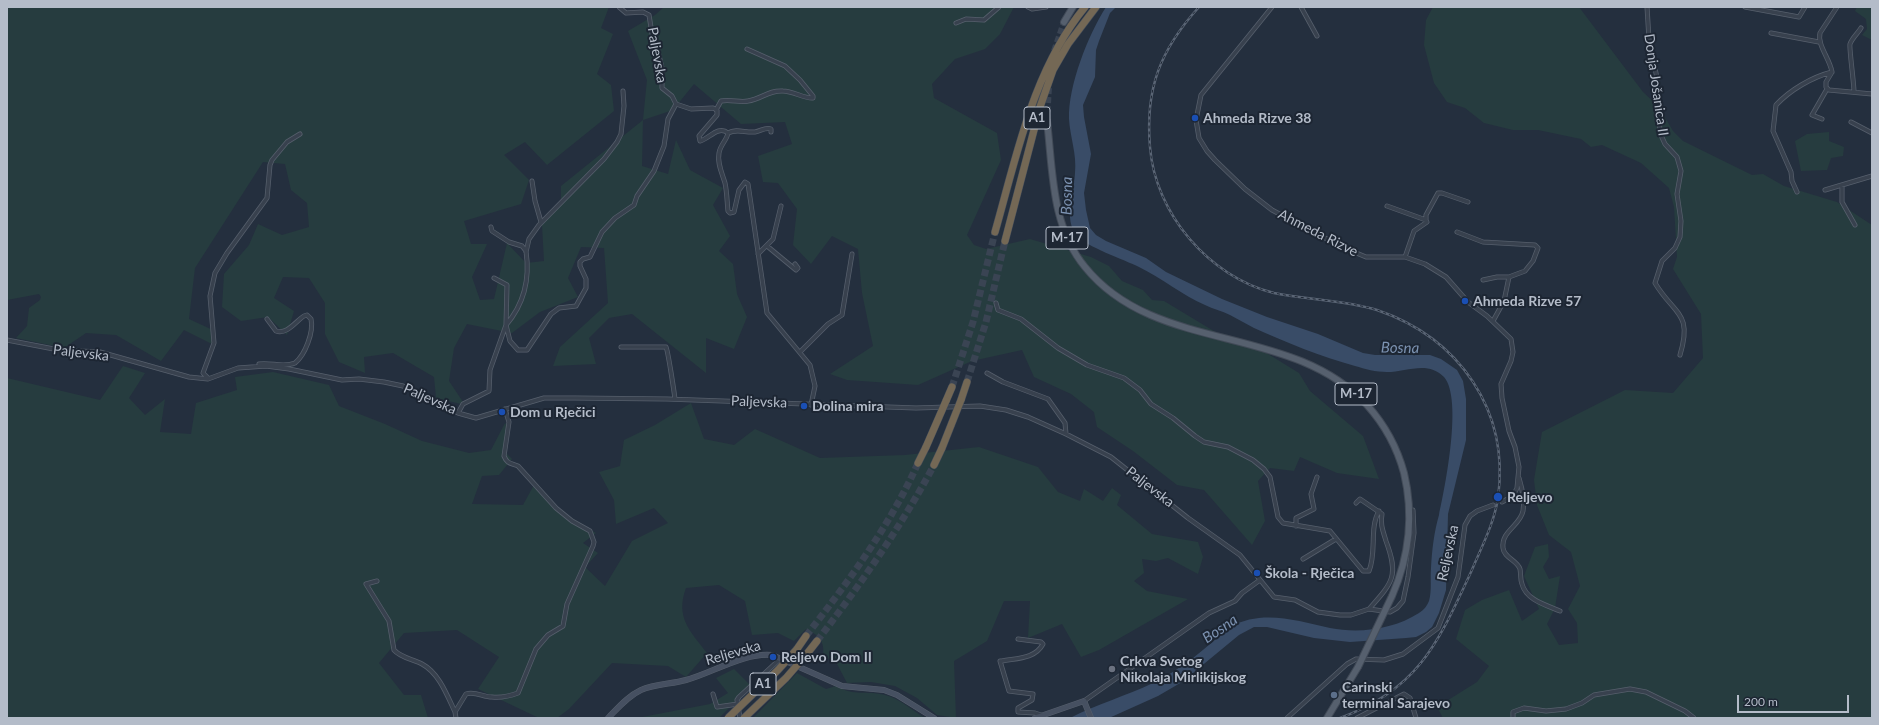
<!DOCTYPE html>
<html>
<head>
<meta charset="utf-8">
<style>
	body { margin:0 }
	#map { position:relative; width:1879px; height:725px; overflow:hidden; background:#242f3e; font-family:Lato,sans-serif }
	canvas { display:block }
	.frame { position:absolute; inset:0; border:8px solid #b4bcc9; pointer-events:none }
	.scale { position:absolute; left:1737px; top:695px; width:112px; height:18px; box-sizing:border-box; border:2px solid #b4bcc9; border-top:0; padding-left:5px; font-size:12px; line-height:14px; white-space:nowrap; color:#b4bcc9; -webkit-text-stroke:3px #1d2633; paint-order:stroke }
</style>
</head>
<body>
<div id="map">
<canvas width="1879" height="725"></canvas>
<div class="frame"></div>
<div class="scale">200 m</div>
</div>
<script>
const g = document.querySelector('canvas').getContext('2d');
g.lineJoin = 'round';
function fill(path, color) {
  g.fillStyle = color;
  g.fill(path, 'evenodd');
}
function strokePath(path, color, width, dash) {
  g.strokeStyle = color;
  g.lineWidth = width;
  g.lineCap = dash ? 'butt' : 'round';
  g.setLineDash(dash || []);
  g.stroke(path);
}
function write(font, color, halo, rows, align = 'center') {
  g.font = font + ' Lato,sans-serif';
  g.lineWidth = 4;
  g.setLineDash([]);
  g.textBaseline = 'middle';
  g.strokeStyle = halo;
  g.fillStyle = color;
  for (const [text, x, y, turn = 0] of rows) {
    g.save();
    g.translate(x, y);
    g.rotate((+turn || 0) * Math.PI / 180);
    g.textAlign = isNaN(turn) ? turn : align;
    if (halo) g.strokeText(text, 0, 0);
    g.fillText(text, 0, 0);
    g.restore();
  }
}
const green = new Path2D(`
	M7 7H609L601 28 613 34 597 74 611 85 614 111 547 165 525 142 504 155 529 180 521 204 464 221 471 244H487L472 277 480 300 494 299 507 243 526 263 544 261 542 225 561 205V186L643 120 647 80 628 31 655 15 664 7H1014L1000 34 985 49 955 59 932 84 934 98 997 133 1001 160 967 235 974 245 986 249 1030 239 1091 257 1109 266 1122 281 1143 290 1152 300 1164 301 1227 339 1260 349 1299 373 1310 391 1363 436 1379 479 1337 473 1300 457 1294 471 1270 468 1258 481 1265 521 1252 545 1204 490 1177 485 1133 451 1097 427 1094 412 1071 394 1034 377 1022 350 972 361 918 385 847 380 830 374 873 346 862 293 858 249 832 236 811 264 793 245 797 209 778 183 763 182 758 156 792 144 785 122 741 124 694 84 673 110 643 120 642 166 668 174 676 140 690 170 723 188 713 205 730 236 719 251 733 264 737 294 747 317 734 349 706 338V373L632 314 609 318 589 338 596 364 553 366 560 347 608 303 604 248 581 247 568 278 578 297 540 312 512 333 467 324 454 348 449 381 465 405 436 398 434 377 393 353 364 357 365 373 339 362 325 334V303L309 278 283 277 274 298 294 311 287 335 268 317 241 321 222 307 224 274 249 245 258 224 282 235 309 227 307 203 291 190 285 164 263 162 195 268 189 319 215 331 214 345 184 330 161 361 116 335 86 333 64 348 16 338 27 326 29 308 40 300 41 297 39 294 7 300Z
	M1433 7H1579L1643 92 1659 107 1673 131 1683 141 1752 175 1763 174 1784 186 1837 202 1872 225V718H1443L1437 707 1477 682 1489 666 1456 639 1465 610 1482 600 1509 590 1522 621 1539 609 1524 576 1535 547 1548 544 1549 557 1543 567 1549 579 1560 576 1555 608 1547 624 1559 645 1578 643 1577 623 1568 609 1580 586 1571 552 1549 535 1537 505 1534 480 1542 432 1625 390 1673 393 1703 358 1701 314 1673 269 1677 257 1674 207 1669 188 1641 163 1602 145 1591 147 1581 139 1538 130H1513L1484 123 1465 108 1447 102 1434 83 1424 45 1426 20Z
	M1857 7 1872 8V40L1862 35 1867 29 1866 19 1855 11Z
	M1829 132V141L1844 147 1843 156 1831 158 1827 170 1801 171 1795 141 1807 134Z
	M123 366 145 373 129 398 145 415 165 399 160 432 191 434 196 403 237 390 235 377 273 372 329 385 339 406 385 424 422 441 469 453 491 450 505 423 510 429 504 451 512 459 499 475 482 476 472 504 523 505 535 483 564 513 596 533 583 543 598 553 585 567 605 586 632 541 668 523 654 508 616 524 614 500 599 472 620 466 624 440 655 425 691 403 704 439 734 445 755 429 820 458 905 455 979 447 1038 467 1058 492 1080 501 1084 489 1103 501 1112 488 1121 495 1117 505 1152 534 1198 542 1203 557 1198 574 1168 558 1156 561 1142 559 1144 573 1134 581 1147 591 1188 599 1099 650 1081 657 1062 624 1028 638 1030 601H1004L987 641 954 661 956 718 937 715 917 698 895 686 871 682 847 683 836 662 823 656C825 641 819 635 806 629L794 641 778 633 752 635 745 601 719 585 686 588C675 617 690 631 707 653L686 677 668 666 612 663 569 709 557 718H539L478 689 499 657 457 630 404 633 379 663 404 695H421L428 718H7V378L100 400Z
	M734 669 751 686 719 718H637L710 704 728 693 716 678Z
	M797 673 826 689 836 686C855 697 866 690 885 695 901 699 911 710 925 718H753Z`);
const water = new Path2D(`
	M1106 7H1116L1110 13 1099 41 1096 50 1095 77 1083 105 1084 117 1091 154 1084 193 1086 210 1090 228 1096 235 1106 241 1146 258 1166 272 1222 299 1267 317 1318 334 1363 353 1375 355H1430L1441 359 1457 370 1463 381 1466 399V440L1448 514 1446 590 1439 613 1432 627 1426 632 1416 637 1406 638 1350 642 1314 638 1267 627H1254L1239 635 1182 682 1158 696 1109 718H1070C1097 704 1126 696 1153 683 1181 670 1207 647 1230 627 1263 609 1297 621 1330 628 1360 634 1394 629 1419 613 1424 610 1427 606 1429 601 1432 590 1430 579 1431 568 1432 550 1434 532 1439 515 1445 487 1463 399 1444 377 1428 360 1406 372 1387 372 1376 372 1365 369 1355 366 1322 357 1285 342 1254 328 1246 324 1238 319 1230 315 1222 311 1213 309 1205 305 1182 295 1162 278 1139 267 1125 260 1085 246 1077 236 1063 219 1074 192 1075 173 1077 154 1070 137 1069 119 1068 86 1088 35 1106 7Z`);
const primaryTunnel = new Path2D(`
	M1054 51 1064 22
	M1047 121 1049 87`);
const highwayTunnel = new Path2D(`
	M967 382 986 322 1005 241
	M952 387 973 322 995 232
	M806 636C848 582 890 526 918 463
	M817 641C860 585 901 527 934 465`);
const street = new Path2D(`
	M619 7 626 13 643 12 649 15 653 40 657 47 662 68V88L672 96 676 104 691 109 713 108 717 110V115L699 136 700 141C709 139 718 125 728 133 727 140 720 145 719 153 717 163 722 173 725 183 727 192 727 202 728 211L730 213 734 212 739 190 745 182 748 184 767 313 810 365 815 386 811 405
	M1028 7 1032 9 1046 7
	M1272 7 1201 95 1196 120 1199 138 1207 151 1215 160 1245 189 1272 210 1342 247 1366 257H1405L1425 264 1446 277 1468 302 1487 316 1511 339 1513 352 1511 361 1501 384 1502 398 1509 431 1515 447 1519 467 1517 488 1513 496 1502 502
	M1301 7 1317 36
	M1647 7 1649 39 1657 78 1660 133 1665 144 1677 157 1681 171 1677 194 1681 221 1680 237 1675 248 1662 261 1655 283C1674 315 1693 312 1680 355
	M1745 7 1799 17 1805 7
	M1837 7 1820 33C1817 45 1830 59 1832 72L1826 82V87L1829 90 1872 94
	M956 23 966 19 984 20 999 7
	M1771 33 1819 42
	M1854 92C1854 83 1849 48 1850 44 1852 38 1858 33 1861 28
	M716 110 721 101C731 99 740 103 748 101 762 99 768 90 783 91 793 91 805 99 813 98V96L800 80 785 66 747 49
	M1822 119 1812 115 1827 89
	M1851 122 1872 133
	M728 133C737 128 745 133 755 132 761 131 765 127 771 129V132
	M532 181 535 201 541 222
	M1842 185V202L1855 225
	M1825 190 1872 176
	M1797 192 1792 181 1791 172 1773 131 1776 105C1790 90 1812 77 1832 72
	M1387 206 1426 220 1427 222 1414 231 1405 257
	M1426 220V215L1438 193H1442L1468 202
	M491 227 492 231 509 242 522 246 526 251C530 278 524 304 506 325L510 341 518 350H527L551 314 559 308 576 306 586 288V279L580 266V262L583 259 590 257 602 232 615 218 634 205 637 196 654 171 664 146 668 119 676 104
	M1457 232 1483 242 1535 245 1538 248 1533 261 1525 271 1509 277 1504 301 1493 321
	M767 246 796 270 798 268 795 264
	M526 252 529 239 539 225 604 159 617 142 621 134 624 106 623 91
	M758 254 773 239 781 206
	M1483 280 1497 277H1509
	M996 303 998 310 1021 319 1058 348 1087 365 1124 378 1140 390 1151 404 1173 418 1195 436 1204 442 1228 447 1253 460 1264 469 1270 477 1278 517 1283 523 1330 531 1363 571H1369C1377 552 1369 528 1379 511
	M7 340 59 350 100 352 189 377 208 379 238 368 266 366 289 369 342 380 359 379 384 382 403 386 458 413 476 418 544 398H575L667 399 916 408 980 406 1006 410 1028 417 1066 434 1111 457 1188 518 1240 555 1274 597 1295 600 1318 612 1340 615H1351L1369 609 1390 612 1397 608 1403 601 1408 577 1414 533 1413 510
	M621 347H666C668 351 674 391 675 399
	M800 352 828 324 842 315 852 254
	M259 364C271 362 283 368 295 363 305 355 314 332 311 319L307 315 304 316C296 321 287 335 276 331L267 319
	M987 373 1003 382 1048 399 1065 423 1066 434
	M208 378 203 373 214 343 210 296 215 273 227 253 267 198 270 165 272 160 287 142 300 134
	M458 413 463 404 489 391 490 370 506 325 507 285 494 278
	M1519 478C1522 488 1525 501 1523 511 1520 526 1501 531 1503 548 1504 558 1517 560 1520 569 1521 574 1520 579 1522 584 1526 600 1546 605 1560 611
	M1356 503 1360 499 1382 514C1380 524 1383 531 1386 541 1399 576 1393 582 1369 609
	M1296 526V518L1314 509 1311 494 1317 477
	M1303 559 1336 539
	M377 581 366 584 389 621 394 650C401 658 413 659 422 664 439 673 447 695 455 712
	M1018 639 1041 642 1043 644C1035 659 1017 658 1002 661H1000L1009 691 1033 694 1032 700 1018 708V712L1035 713 1041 715
	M713 694 717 707 738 704
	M1084 701 1209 613 1235 601 1242 593 1260 580
	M456 718 455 712 466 694C475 691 483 697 492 697 501 698 510 696 518 693L536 649 548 635 563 626 567 604 593 546 594 542 590 531 572 521 556 508 518 466C511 463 507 464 504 456L509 422 505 409
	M740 718 737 700 739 697 780 659
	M1287 718 1347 664 1356 659 1384 660 1403 654 1438 628 1458 577 1465 525 1470 516 1477 511 1493 505
	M1357 718 1404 694 1410 698 1416 718
	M1513 718V712L1524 708 1546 711 1566 709 1582 703 1594 695 1630 689 1646 692 1685 711 1694 718`);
const secondary = new Path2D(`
	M608 718C618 708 628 696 641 690 655 684 672 684 686 680 712 673 745 652 772 655L842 686 884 690 897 695 934 718
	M1035 718 1084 701 1091 718`);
const primary = new Path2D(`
	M1064 22 1073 7
	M1047 121C1053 171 1051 226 1085 267 1156 355 1290 322 1367 405 1385 425 1397 447 1404 473 1414 515 1409 557 1392 596
	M1327 718 1358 667`);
const highway = new Path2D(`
	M995 232C1017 155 1033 70 1085 7
	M1005 241 1040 107 1053 70 1068 44 1096 7
	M961 400 967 382
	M946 401 952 387
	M918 463 926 447
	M934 465 942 448
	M797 649 806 636
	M806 655 817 641`);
const rail = new Path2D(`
	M1199 7C1160 50 1145 89 1150 147 1155 213 1209 277 1274 293 1308 300 1344 300 1377 310 1459 338 1510 410 1498 498 1494 524 1481 548 1471 572 1438 643 1418 690 1340 718`);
const primaryBridge = new Path2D(`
	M1358 667 1392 596`);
const highwayBridge = new Path2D(`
	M926 447 946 401
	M942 448 961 400
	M728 718 778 670 797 649
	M744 718 786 678 806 655`);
const markers = [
	[1195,118,4,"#1a4fb4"],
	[1465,301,4,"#1a4fb4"],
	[804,406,4,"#1a4fb4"],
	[502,412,4,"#1a4fb4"],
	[1498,497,5,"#1a4fb4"],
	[1257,573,4,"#1a4fb4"],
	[773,657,4,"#1a4fb4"],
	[1112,669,4,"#6b7280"],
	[1334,695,4,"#5c6f8a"]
];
const shields = [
	[1037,118,26],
	[1067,238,42],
	[1356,394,42],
	[763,684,26]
];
const shieldNames = [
	["A1",1037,118],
	["M-17",1067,238],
	["M-17",1356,394],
	["A1",763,684]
];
const streetNames = [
	["Paljevska",657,55,80],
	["Donja Jošanica II",1656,85,82],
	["Ahmeda Rizve",1318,233,27],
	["Paljevska",81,353,7],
	["Paljevska",430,399,24],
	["Paljevska",759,402,2],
	["Paljevska",1150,487,38],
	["Reljevska",1448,553,-78],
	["Reljevska",733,653,-16]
];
const poiNames = [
	["Ahmeda Rizve 38",1203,118],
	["Ahmeda Rizve 57",1473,301],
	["Dolina mira",812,406],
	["Dom u Rječici",510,412],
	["Reljevo",1507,497],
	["Škola - Rječica",1265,573],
	["Reljevo Dom II",781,657],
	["Crkva Svetog",1120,661],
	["Nikolaja Mirlikijskog",1120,677],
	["Carinski",1342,687],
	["terminal Sarajevo",1342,703]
];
const waterNames = [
	["Bosna",1067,196,-89],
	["Bosna",1400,348,1],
	["Bosna",1220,629,-34]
];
fill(green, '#263c3f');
fill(water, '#394c67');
strokePath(primaryTunnel, '#3a4453', 6, [6, 3]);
strokePath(highwayTunnel, '#3a4453', 7, [7, 3.5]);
strokePath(street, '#565f6c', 5);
strokePath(secondary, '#565f6c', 6);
strokePath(primary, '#414a57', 8);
strokePath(highway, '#434c59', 8);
strokePath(street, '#38414e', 3.5);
strokePath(secondary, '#465061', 5);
strokePath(primary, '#56606e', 6);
strokePath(highway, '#746855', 7);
strokePath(rail, '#5a6575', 2.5);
strokePath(rail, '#1d2633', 1, [3]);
strokePath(primaryBridge, '#414a57', 8, []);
strokePath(highwayBridge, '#434c59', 8, []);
strokePath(primaryBridge, '#56606e', 6);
strokePath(highwayBridge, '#746855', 7);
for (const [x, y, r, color] of markers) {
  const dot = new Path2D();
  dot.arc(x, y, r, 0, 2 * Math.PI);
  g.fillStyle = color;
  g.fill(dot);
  strokePath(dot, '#1d2633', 1.5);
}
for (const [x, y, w] of shields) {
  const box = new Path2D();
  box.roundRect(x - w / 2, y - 11, w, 22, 3);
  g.fillStyle = '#1d2633';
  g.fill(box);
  strokePath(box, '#b4bcc9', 1);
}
write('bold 13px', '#b4bcc9', null, shieldNames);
write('14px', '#b4bcc9', '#1d2633', streetNames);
write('bold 14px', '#b4bcc9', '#1d2633', poiNames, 'left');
write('italic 15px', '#7c92b1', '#1d2633', waterNames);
</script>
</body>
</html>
